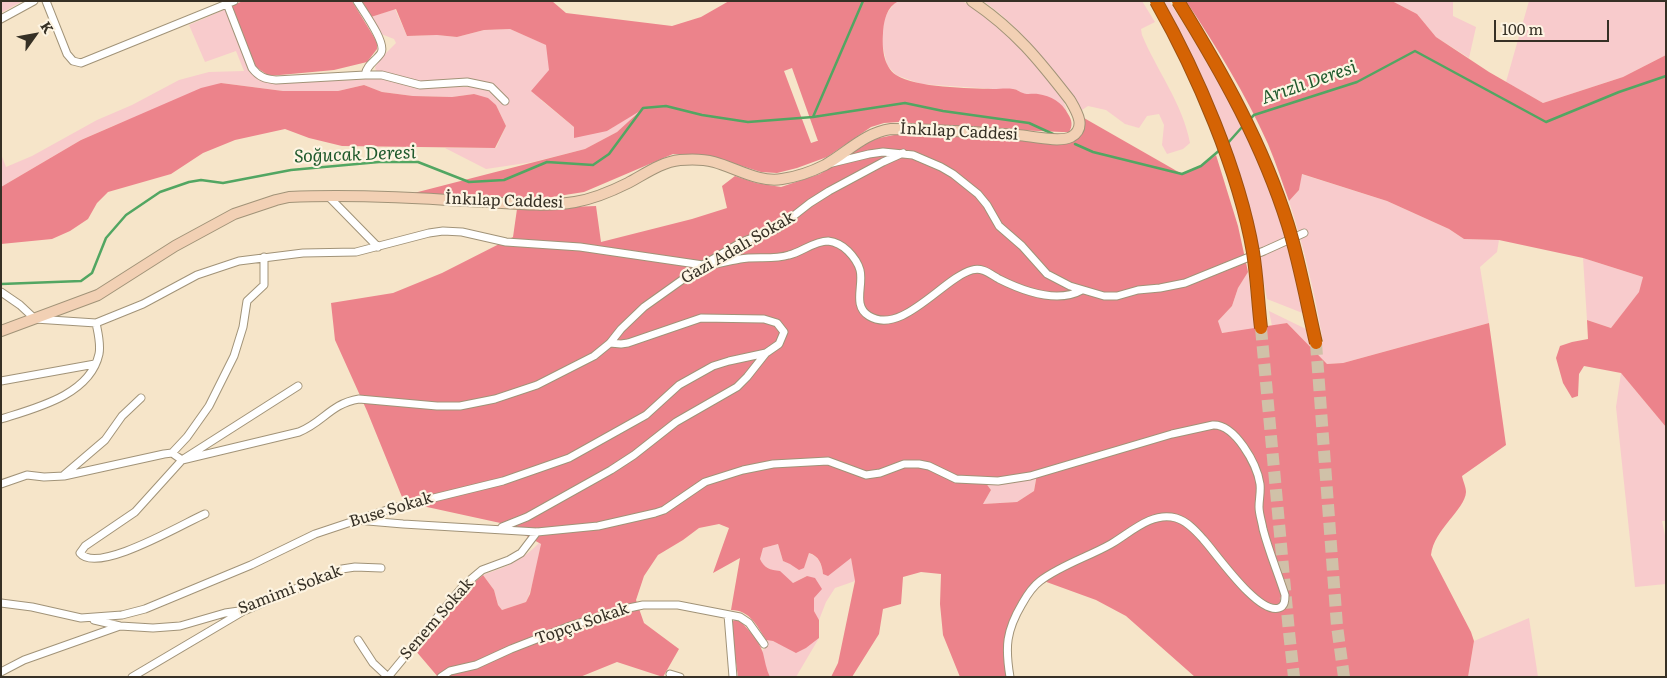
<!DOCTYPE html>
<html>
<head>
<meta charset="utf-8">
<style>
	body { margin:0 }
	#map { position:relative; width:1667px; height:678px; overflow:hidden; background:#f6e5c9; font-family:Literata,serif }
	canvas { display:block }
	.frame { position:absolute; inset:0; border:2px solid #363025; pointer-events:none }
	.north { position:absolute; left:10px; top:10px; width:50px; height:50px; -webkit-text-stroke:4px #fdf4e2; paint-order:stroke; rotate:58deg; font-size:14px; font-weight:700; line-height:20px; text-align:center; color:#363025 }
	.north::after { content:''; display:block; margin:auto; width:18px; height:22px; background:#363025; clip-path:polygon(50% 0,100% 100%,50% 72%,0 100%) }
	.scale { position:absolute; left:1494px; top:20px; width:115px; height:22px; box-sizing:border-box; border:2px solid #363025; border-top:0; padding-left:6px; font-size:15px; line-height:18px; white-space:nowrap; color:#363025; -webkit-text-stroke:4px #fdf4e2; paint-order:stroke }
</style>
</head>
<body>
<div id="map">
<canvas width="1667" height="678"></canvas>
<div class="frame"></div>
<div class="north">K</div>
<div class="scale">100 m</div>
</div>
<script>
const g = document.querySelector('canvas').getContext('2d');
g.lineJoin = 'round';
function fill(path, color) {
  g.fillStyle = color;
  g.fill(path, 'evenodd');
}
function strokePath(path, color, width, dash) {
  g.strokeStyle = color;
  g.lineWidth = width;
  g.lineCap = dash ? 'butt' : 'round';
  g.setLineDash(dash || []);
  g.stroke(path);
}
function write(font, color, halo, rows, align = 'center') {
  g.font = font + ' Literata,serif';
  g.lineWidth = 4.5;
  g.setLineDash([]);
  g.textBaseline = 'middle';
  g.strokeStyle = halo;
  g.fillStyle = color;
  for (const [text, x, y, turn = 0] of rows) {
    g.save();
    g.translate(x, y);
    g.rotate((+turn || 0) * Math.PI / 180);
    g.textAlign = isNaN(turn) ? turn : align;
    if (halo) g.strokeText(text, 0, 0);
    g.fillText(text, 0, 0);
    g.restore();
  }
}
const green = new Path2D(`
	M1 1H23L1 13Z
	M899 1H962L987 15 1030 55 1062 97 1068 113 1064 107 1038 94H1023L1015 89H994L921 84 896 75 887 65 882 43 884 17 895 3Z
	M983 1H1142L1155 22 1141 29 1142 35C1157 71 1183 104 1190 143L1183 149 1167 154 1162 145 1164 125 1159 114 1147 116 1139 128 1125 124 1106 110 1088 106 1082 110C1053 70 1025 30 983 1Z
	M1164 1H1169C1205 57 1240 113 1264 175 1282 220 1293 267 1305 314L1267 299 1252 222 1182 37Z
	M1392 1H1453V16L1476 27 1469 58 1436 37 1417 14Z
	M1529 1H1666V55L1623 77 1543 103 1506 82Z
	M226 9 250 69C256 78 263 81 273 83L356 80 375 78 394 81 412 87H481L491 89 507 100C489 68 447 88 417 82 403 79 391 73 376 71L375 67 381 58 396 43 394 39 381 34 371 17 395 9 407 36 437 35 457 37 484 30 510 29 547 45 550 70 541 100 574 127 607 131 643 108 617 132 585 149 533 162 486 169 445 148H496L506 126 496 105 474 94 452 97 413 96 382 92 364 85 338 91H283L221 83 113 126 81 140 1 187V154L6 167 32 156 97 120 132 105 179 80 209 72 244 71 236 51 205 62 189 25Z
	M1301 174 1387 201 1449 229 1464 239 1499 240 1497 252 1480 267 1489 323 1343 363 1327 364 1287 323 1272 326 1269 311 1308 330 1311 344 1323 342C1315 294 1304 248 1289 201L1299 190Z
	M1583 258 1643 277 1640 292 1611 328 1587 320Z
	M1248 272 1255 329 1221 333 1218 321 1232 306 1238 288Z
	M1621 373 1666 427V521H1662L1666 540V584L1635 587 1616 407Z
	M1037 473 1034 491 1017 502 983 504 991 490 985 482Z
	M539 543 541 544C537 563 534 585 526 602L502 610 498 605 494 590 483 575C508 566 520 562 539 543Z
	M778 544 783 561 804 567 809 553C819 557 822 564 823 574L851 557 855 581 835 588 826 602 819 620 814 611V598L807 576 793 583 763 565 760 559 763 548Z
	M1529 618 1538 677H1468L1474 641Z
	M819 638 796 677H770L764 663 762 651 767 646 766 640 773 641 796 652 806 648Z`);
const forest = new Path2D(`
	M243 1H352L377 42V49L367 62 334 70 269 76 256 67 231 6Z
	M362 1H552L566 13 672 26 701 17 729 1H899C886 7 884 21 883 33 882 47 883 66 896 75 916 88 969 88 993 89 1000 89 1006 88 1013 89 1017 89 1019 92 1023 93 1027 95 1033 93 1038 94 1051 96 1062 102 1068 114 1072 120 1073 126 1069 132H1062L969 128 899 122 884 123 871 127 827 157 797 168 777 173 761 172 710 156 673 154 584 192 539 199 414 193 585 149 617 132 640 111 607 131 574 138V127L531 91 549 70 546 45 510 29 484 30 457 37 437 35 407 36 396 9 371 17ZM792 68 818 141H817L811 143 784 71Z
	M1186 1H1392L1417 14 1436 37 1489 72 1543 103 1623 77 1666 55V427L1621 373 1584 366 1579 374 1578 396 1572 398 1563 383 1556 358 1560 346 1572 342 1588 339 1587 320 1611 328 1639 292 1643 277 1583 258 1499 240 1464 239 1449 229 1387 201 1302 174 1299 190 1289 201C1282 182 1276 163 1268 144 1246 95 1216 46 1186 1Z
	M221 83 283 91H338L364 85 382 92 413 96 452 97 474 94 488 98 496 105 506 126 495 148 342 146 309 138 285 129 235 140 203 153 171 174 108 192 97 203 88 219 70 231 52 239 1 244V187L81 140 201 88Z
	M1084 118 1182 174 1201 166 1216 155 1238 226 1248 272 1238 288 1232 306 1218 321 1222 333 1287 323 1327 364 1343 363 1489 323 1506 445 1462 476C1463 481 1466 487 1466 492 1465 510 1434 529 1431 555L1471 632 1474 641 1468 677H1195L1126 616 1096 600 1041 580 1009 630 1010 677H960L943 635 940 604 941 574 921 572 903 577 901 604 883 609 879 634 852 677H831L838 663 855 581 851 558 828 576 823 574C822 564 819 556 809 553L804 568 799 570 790 564 783 561 778 544 763 548 760 559C764 568 770 570 780 571L793 583 807 576 815 578 822 589 814 598V611L819 620V638L806 648 796 653 773 641 766 640C757 626 750 610 731 610L740 558 713 573 729 528 719 524 699 528 683 540 658 555 644 576 636 600 644 623 679 649 663 677 617 662 580 677H438L415 650 463 592 483 575 494 590 498 605 502 610 526 602 530 594 541 544 505 524 404 502 367 411 335 340 331 303 393 293 442 273 513 237 517 209 596 206 601 242 692 219 727 208 722 186 735 176 756 183 781 187 820 174 871 141 879 138 894 135H926L1029 140 1064 144 1071 143 1079 137 1084 128ZM1037 474 1034 491 1017 502 983 504 991 490 985 482Z
	M738 619C747 628 759 640 763 653 765 661 766 669 770 677H738L733 641V621Z`);
const stream = new Path2D(`
	M813 117 863 1
	M1249 120 1254 115 1357 82 1415 51 1546 122 1619 92 1666 76
	M1075 144 1093 152 1182 174 1201 166 1221 149
	M1227 144 1243 126
	M1 284 81 281 92 273 106 238 126 215 160 192 189 182 201 180 223 183 291 170 379 162H418L469 182 504 180 547 162 593 165 609 154 643 108 666 106 702 115 748 122 813 117 905 103 943 111 1029 123 1053 134`);
const highwayTunnel = new Path2D(`
	M1261 328 1289 632 1294 677
	M1316 343 1337 626 1344 677`);
const street = new Path2D(`
	M46 1 67 54 73 61 81 63 234 1
	M226 1 252 68C259 77 265 79 276 80L365 75H382L420 85 467 82 491 87 505 101
	M357 1C363 11 387 43 381 53 376 61 367 64 365 75
	M1 19 34 1
	M832 163 869 154 883 152 913 155 941 167 953 174 978 194 987 205 999 226 1022 246 1047 274 1070 286 1104 296H1117L1138 290 1160 288 1185 283 1264 251 1304 233
	M329 197 378 247
	M1 292 20 305 35 319 96 323 143 304 197 275 239 261 303 253 356 252 429 233 443 231 462 232 506 242 580 247 703 265C716 265 728 261 740 259 756 256 773 260 789 255 802 252 814 241 828 241 836 242 843 246 848 251 853 256 858 263 860 270 864 285 852 306 869 316 902 336 943 278 972 270 983 267 990 274 999 279 1023 291 1057 304 1082 290
	M1 381 95 364
	M1 419C36 408 90 395 99 354 101 344 98 333 96 323
	M172 453 187 437 209 406 234 356 243 327 247 301 264 285V257
	M64 475 105 440 122 416 141 398
	M1 484 27 475 44 477 64 476 164 454 172 453 182 460 299 432C324 422 330 404 359 399L437 406H460L495 399 537 385 594 356 610 343 621 329 644 307 703 265 742 242 778 228 810 203 829 191 883 162 903 153
	M205 514C184 523 97 575 80 553L85 546 135 512 182 460 298 386
	M356 520 403 524 537 532 598 526 655 513 664 510 705 482 743 470 773 464 828 461 866 475 880 473 904 464H919L929 466 956 479 998 481 1030 476 1172 434 1213 425C1235 424 1257 464 1260 484 1261 492 1259 499 1259 507 1259 514 1262 522 1263 529 1269 552 1278 573 1285 595 1285 600 1285 606 1279 608 1258 615 1216 553 1203 539 1196 531 1187 521 1176 518 1152 511 1130 533 1111 544 1088 557 1061 565 1040 581 1032 587 1027 595 1022 604 1006 631 1005 647 1010 677
	M502 527 527 517 611 470 634 455 676 422 737 387 747 377 766 353 779 344 784 332 777 323 764 319 701 318 628 343 621 344 610 343
	M1 603 32 607 81 618 122 615 145 609 251 565 315 534 393 508 503 481 569 458 646 415 679 385 713 366 729 361 766 353
	M728 615 733 677
	M94 620 120 626 153 628 180 626 225 613 246 610 342 569 355 567 381 568
	M358 640 373 663 388 677
	M1 672 24 660 120 626
	M670 674 680 677
	M132 677 242 612
	M388 677 463 586 482 570 509 560 521 553 537 532
	M441 677 450 671 476 665 511 649 570 626 624 609 643 605H678L740 617 749 623 764 644`);
const secondary = new Path2D(`
	M1 331 98 295 175 246 234 214 276 200 289 197C347 194 407 197 466 201 502 202 540 208 575 202 593 199 612 191 628 183 645 174 661 162 680 160 691 159 703 159 714 162 736 168 759 183 782 179 796 177 813 171 825 165 848 152 864 133 891 129 933 129 975 132 1018 135 1031 136 1059 143 1071 137 1087 128 1077 112 1070 100 1039 60 1015 30 972 1`);
const highwayBridge = new Path2D(`
	M1156 1C1197 73 1239 171 1253 252 1257 277 1258 303 1261 328
	M1178 1C1222 72 1263 145 1288 225 1300 264 1307 304 1316 343`);
const streetNames = [
	["İnkılap Caddesi",959,132,3],
	["İnkılap Caddesi",504,201,2],
	["Gazi Adalı Sokak",738,248,-30],
	["Buse Sokak",391,510,-17],
	["Samimi Sokak",290,590,-21],
	["Senem Sokak",437,619,-49],
	["Topçu Sokak",582,624,-19]
];
const waterNames = [
	["Arızlı Deresi",1309,83,-19],
	["Soğucak Deresi",355,155,-2]
];
fill(green, '#f8cbcc');
fill(forest, '#ec838b');
strokePath(stream, '#52a662', 2.5);
strokePath(highwayTunnel, '#d0c1a8', 12, [12, 6]);
strokePath(street, '#a19378', 9);
strokePath(secondary, '#a19378', 12);
strokePath(street, '#fff', 7);
strokePath(secondary, '#f2d0b4', 10);
strokePath(highwayBridge, '#9d5110', 14, []);
strokePath(highwayBridge, '#d56304', 12);
write('16px', '#363025', '#fdf4e2', streetNames);
write('italic 18px', '#205a2d', '#fdf4e2', waterNames);
</script>
</body>
</html>
